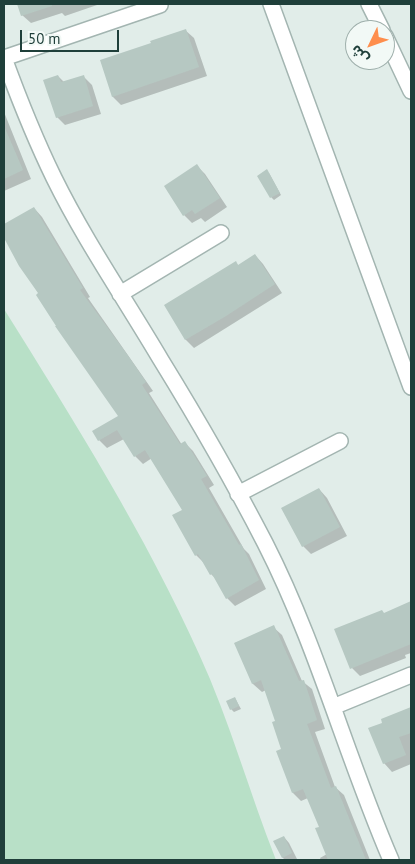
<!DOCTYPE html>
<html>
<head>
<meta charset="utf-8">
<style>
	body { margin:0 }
	#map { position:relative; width:415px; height:864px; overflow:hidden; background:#e1ede9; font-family:"PT Sans","Noto Sans Arabic",sans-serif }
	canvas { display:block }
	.frame { position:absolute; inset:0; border:5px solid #1f3f3a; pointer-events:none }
	.north { position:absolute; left:345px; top:20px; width:50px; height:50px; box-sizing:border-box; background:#f2f9f6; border:1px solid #9eafab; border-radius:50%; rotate:228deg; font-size:14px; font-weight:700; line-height:20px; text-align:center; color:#1f3f3a }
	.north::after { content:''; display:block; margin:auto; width:18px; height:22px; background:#fe8e4d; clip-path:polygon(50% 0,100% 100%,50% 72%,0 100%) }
	.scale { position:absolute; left:20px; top:30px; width:99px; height:22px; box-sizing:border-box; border:2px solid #1f3f3a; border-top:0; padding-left:6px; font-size:15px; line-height:18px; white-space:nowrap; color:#1f3f3a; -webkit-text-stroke:4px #f2f9f6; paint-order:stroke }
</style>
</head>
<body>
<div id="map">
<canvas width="415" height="864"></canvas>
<div class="frame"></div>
<div class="north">ش</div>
<div class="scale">50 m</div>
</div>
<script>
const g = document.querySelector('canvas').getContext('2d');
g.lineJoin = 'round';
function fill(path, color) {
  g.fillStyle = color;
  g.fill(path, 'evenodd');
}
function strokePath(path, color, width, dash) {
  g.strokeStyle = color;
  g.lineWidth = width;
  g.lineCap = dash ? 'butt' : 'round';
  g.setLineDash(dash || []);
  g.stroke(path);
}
const green = new Path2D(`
	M4 309C74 421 145 534 199 654 230 721 249 792 276 860H4Z`);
const shadow = new Path2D(`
	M19 4H100L65 16 62 13 31 23 22 15Z
	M185 30 194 38 207 76 121 105 113 97 101 61 153 44Z
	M58 76 64 82 83 76 92 85 101 114 65 125 57 117Z
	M4 112 31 179 4 191Z
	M197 166 205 174 227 207 205 222 201 218 192 223 184 215Z
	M269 173 281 195 274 200 271 197Z
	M34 208 42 217 90 297 88 298 153 391 149 393 182 445 185 443 193 451 214 485 209 488 244 549 249 554 266 589 235 606 227 598 218 581 211 574 204 563 196 555 184 510 152 458 143 464 135 456 124 439 107 448 99 440 120 416 20 265 4 236V225Z
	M255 255 263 264 282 293 194 348 186 340 165 305 236 263 239 266Z
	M319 489 327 498 347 536 311 554 303 546Z
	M411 603V653L405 655 406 658 360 676 352 668 385 614Z
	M273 627 282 635 302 681 312 689 325 729 315 732 335 787 344 795 370 860H321L320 858 327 854 320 827 308 798 301 801 293 793 276 722 266 690 262 692 253 684 235 643Z
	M235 698 241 709 234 712 231 709Z
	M411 708V764L392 772 384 763 382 720Z
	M284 837 289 843 297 859 285 860 283 858 275 842Z`);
const building = new Path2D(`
	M17 4H52V6L21 16Z
	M186 29 199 67 112 97 100 60 151 43 150 41Z
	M58 75 61 82 84 75 93 106 56 118 43 80Z
	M4 126 23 170 4 179Z
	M197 164 220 198 195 214 192 210 183 216 164 186Z
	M267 169 280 193 270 198 257 176Z
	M34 207 83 288 80 290 129 357 146 382 142 385 180 444 185 441 207 476 201 479 239 545 241 544 259 580 226 599 212 574 210 575 198 554 195 556 172 515 182 510 145 450 134 457 117 430 98 441 92 431 118 416 55 326H56L36 295 38 293 19 266 4 238V224Z
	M255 254 275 284 226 316 185 340 164 305 236 261 238 265Z
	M319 488 340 527 302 547 281 508Z
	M411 601V644L350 669 334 629 382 610 384 613Z
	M274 625 299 681 304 680 317 720 307 724 331 788 336 786 366 860H328L315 828 319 827 303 789 292 793 276 751 281 749 272 722 275 721 261 680 252 684 234 643Z
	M235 697 239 706 230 710 226 701Z
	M411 707V733L399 737 406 755 383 764 368 728 382 723 381 719Z
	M284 836 292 853 282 858 273 841Z`);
const minor = new Path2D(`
	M271 4 411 387
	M369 4 382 30
	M385 36 411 91
	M4 58C19 99 35 139 54 178 85 241 125 299 161 360 198 420 233 481 265 543 317 645 346 756 391 860
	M4 58 160 5
	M120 294 221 233
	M238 494 340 441
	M333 707 411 675`);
fill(green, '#b8e0c7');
fill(shadow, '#0003');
fill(building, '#b6c8c2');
strokePath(minor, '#a3b5b1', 18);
strokePath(minor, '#fff', 15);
</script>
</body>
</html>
